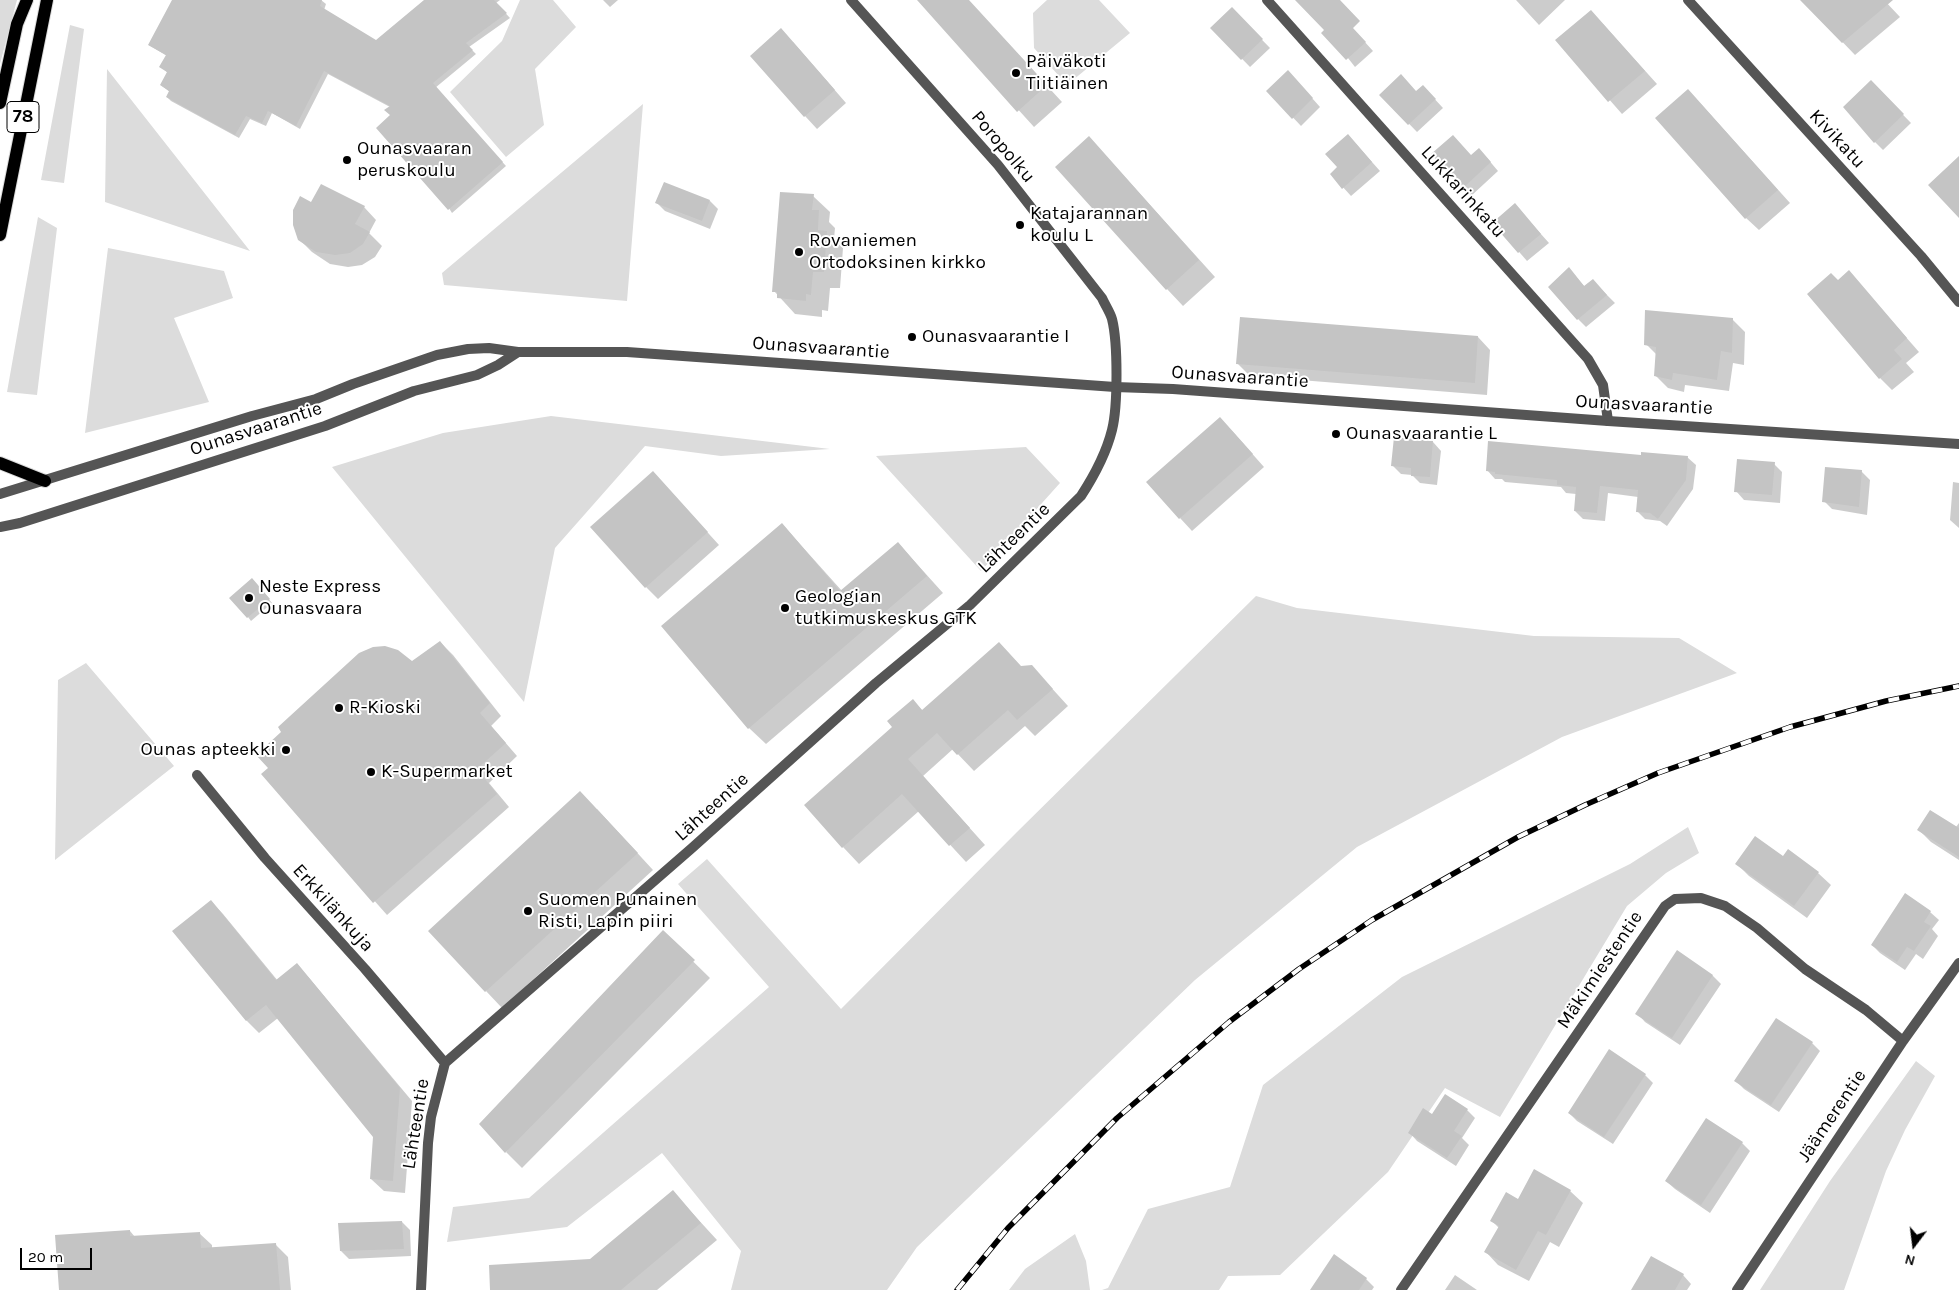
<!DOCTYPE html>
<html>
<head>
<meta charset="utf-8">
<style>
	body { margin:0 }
	#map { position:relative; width:1959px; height:1290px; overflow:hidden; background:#fff; font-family:Karla,sans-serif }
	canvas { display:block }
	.north { position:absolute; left:1889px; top:1220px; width:50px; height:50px; -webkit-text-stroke:4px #fff; paint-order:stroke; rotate:195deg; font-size:14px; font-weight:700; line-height:20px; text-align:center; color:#000 }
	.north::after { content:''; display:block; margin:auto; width:18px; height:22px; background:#000; clip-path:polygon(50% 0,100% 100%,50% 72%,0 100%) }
	.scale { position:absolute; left:20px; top:1248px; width:72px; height:22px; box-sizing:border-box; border:2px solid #000; border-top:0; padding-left:6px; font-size:15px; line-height:18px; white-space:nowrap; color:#000; -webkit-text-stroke:4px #fff; paint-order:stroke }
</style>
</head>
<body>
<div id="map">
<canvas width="1959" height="1290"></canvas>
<div class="north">N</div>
<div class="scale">20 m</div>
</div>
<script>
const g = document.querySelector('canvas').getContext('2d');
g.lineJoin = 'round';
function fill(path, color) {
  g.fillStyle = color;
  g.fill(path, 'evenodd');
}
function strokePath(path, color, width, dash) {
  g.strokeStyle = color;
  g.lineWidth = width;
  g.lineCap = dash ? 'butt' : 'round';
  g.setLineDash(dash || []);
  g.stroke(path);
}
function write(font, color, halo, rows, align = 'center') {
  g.font = font + ' Karla,sans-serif';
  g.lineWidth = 4;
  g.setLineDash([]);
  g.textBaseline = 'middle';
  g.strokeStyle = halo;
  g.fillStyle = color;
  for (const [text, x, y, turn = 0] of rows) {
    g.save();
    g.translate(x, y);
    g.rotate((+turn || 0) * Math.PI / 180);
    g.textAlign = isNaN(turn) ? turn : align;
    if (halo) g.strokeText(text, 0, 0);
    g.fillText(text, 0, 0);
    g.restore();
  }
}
const green = new Path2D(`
	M0 0H17L0 64Z
	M520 0H553L576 27 535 69 544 125 506 157 450 92 502 41Z
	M1047 0H1099L1130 33 1067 85 1034 48 1033 13Z
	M70 25 84 29 64 183 41 180Z
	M107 69 250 251 105 202Z
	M643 104 627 301 444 285 442 273Z
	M38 217 57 228 37 395 7 392Z
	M108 248 224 271 233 298 174 318 209 402 85 433Z
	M551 416 830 449 721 456 645 446 555 548 524 702 332 467 443 433Z
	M1026 447 1060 483 981 571 876 456Z
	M1256 596 1297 608 1534 636 1679 638 1737 673 1562 737 1357 847 1195 980 917 1247 887 1290H731L741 1251 662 1153 567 1227 447 1242 453 1207 529 1198 769 987 678 884 707 859 841 1009 1017 832Z
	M86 663 174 766 55 860 58 680Z
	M1688 827 1699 853 1666 873 1627 906 1500 1117 1445 1088 1388 1172 1280 1275 1228 1276 1219 1290H1102L1108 1288 1148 1209 1230 1187 1263 1085 1402 977 1630 864Z
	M1916 1061 1935 1076 1905 1130 1886 1171 1844 1290H1760L1830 1181Z
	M1075 1234 1086 1261 1090 1290H1009L1025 1269Z`);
const shadow = new Path2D(`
	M174 0H321L326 4 324 10 376 42 426 0H500L496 3 510 18 469 47 476 54 435 88 506 166 452 213 391 116 390 107 328 74 300 129 272 113 266 126 250 119 239 138 171 101 167 97 170 92 161 85 168 73 161 67 167 56 149 45Z
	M603 0H618L610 7Z
	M919 0H968L1062 102 1034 127Z
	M1297 0H1327L1373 51 1355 67 1326 30Z
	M1516 0H1565L1539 25Z
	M1808 0H1884L1900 17 1855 55 1805 3Z
	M1232 9 1270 48 1250 67 1212 28Z
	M1603 24 1657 84 1622 114 1557 40Z
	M793 42 846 103 817 129 805 116Z
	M1296 80 1320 107 1301 126 1268 91Z
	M1871 82 1911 123 1883 150 1875 142Z
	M1417 92 1431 95 1443 108 1417 132 1381 95Z
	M1700 103 1790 203 1759 230 1746 218Z
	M1356 144 1380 171 1351 196 1331 174 1339 167Z
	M1105 155 1215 277 1183 306 1167 289Z
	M1487 158 1498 171 1471 196 1463 188Z
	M813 196 830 212 829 222 835 228 834 239 843 248 840 288H830L828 311 822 310V317L795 314 774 291Z
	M710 201 718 209 710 229 665 211 657 203Z
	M312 203 364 207 376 220 369 233 382 246 375 257 362 265 348 267 330 264 312 252 299 239Z
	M1515 205 1549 243 1527 261 1494 223Z
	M1569 269 1585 287 1601 289 1615 303 1586 327 1578 319Z
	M1849 272 1919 352 1906 363 1914 372 1892 390 1880 378 1838 281Z
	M1732 319 1745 332 1744 365 1733 363 1729 391 1685 385 1684 392 1668 388 1655 375 1657 355 1646 344Z
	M1478 337 1490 350 1487 395 1250 376 1237 363Z
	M1232 431 1264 467 1192 531 1180 518Z
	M1433 442 1441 451 1437 485 1420 483 1412 475 1401 474 1393 466Z
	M1642 456 1687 457 1696 465 1693 489 1667 526 1660 521 1645 519 1637 511 1638 497 1608 493 1605 521 1583 519 1575 511 1576 494 1566 493 1561 487 1505 482 1502 479H1495L1487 470Z
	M1774 464 1782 472 1780 503 1744 500 1736 491Z
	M1861 471 1870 480 1867 515 1832 509 1824 501Z
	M653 472 719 545 658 599 646 587Z
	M1953 482 1959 483V528L1950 520Z
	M782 524 842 591 898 543 943 593 766 744 749 728 662 626Z
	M255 583 272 603 251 621 248 617Z
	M440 642 453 655 501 716 491 726 517 756 489 783 509 807 387 915 262 774Z
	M999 643 1022 668 1048 684 1068 706 1035 736 1025 726 974 771 953 749 923 776 985 845 966 862 919 811 859 864 843 847 894 727 913 701 923 711Z
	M597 809 653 870 502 1008 486 991Z
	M1959 823V860L1931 842 1919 830 1956 827Z
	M1783 858 1818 873 1831 885 1807 918 1749 876 1737 864Z
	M211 901 223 914 278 981 297 965 309 978 412 1101 405 1193 384 1191 371 1179 375 1136 278 1018 259 1033 247 1021 174 931Z
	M1930 912 1939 920 1932 929 1938 936 1923 959 1916 954 1905 970 1880 953 1872 945Z
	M663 932 710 978 522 1168 506 1152Z
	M1677 952 1713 976 1721 984 1680 1045 1645 1022 1637 1013Z
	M1812 1043 1820 1051 1779 1112 1744 1089 1736 1081Z
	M1645 1075 1653 1083 1613 1144 1577 1121 1569 1113Z
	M1467 1110 1475 1118 1462 1138 1469 1145 1456 1166 1417 1141 1409 1132 1432 1116Z
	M1707 1120 1742 1143 1750 1151 1710 1213 1675 1189 1666 1181Z
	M1570 1191 1583 1203 1559 1247 1550 1242 1529 1281 1498 1265 1486 1252 1499 1228 1492 1221 1518 1201Z
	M673 1192 717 1240 657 1290H491L591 1260Z
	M402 1222 410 1230 411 1256 349 1259 341 1251Z
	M130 1231 135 1237 199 1233 212 1245V1249L276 1245 288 1257 291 1290H60Z
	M1455 1275 1477 1290H1445Z
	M1683 1275 1691 1284 1687 1290H1632Z
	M1366 1279 1374 1287 1372 1290H1311Z`);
const building = new Path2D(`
	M172 0H322L320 6 376 40 424 0H494L507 13 466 43 473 50 433 83 503 162 448 210 376 128 390 115 384 110 390 106 324 71 296 126 268 111 262 123 246 116 235 135 166 97 169 91 160 85 167 72 159 67 166 55 148 45Z
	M917 0H969L1047 85 1017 112Z
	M1295 0H1340L1360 21 1353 28 1366 42 1346 60 1321 33 1324 30Z
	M1800 0H1893L1842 43Z
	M1232 7 1263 39 1241 60 1210 28Z
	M1591 10 1645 71 1608 102 1555 40Z
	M781 28 835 90 804 117 750 56Z
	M1288 70 1313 98 1292 119 1266 91Z
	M1401 74 1416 91 1423 85 1436 99 1408 125 1379 95Z
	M1871 80 1904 114 1874 143 1843 107Z
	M1688 89 1778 190 1745 219 1655 118Z
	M1348 134 1372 162 1342 189 1330 174 1337 167 1325 154Z
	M1453 135 1471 155 1479 148 1491 162 1462 189 1431 154Z
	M1089 136 1199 260 1166 290 1055 167Z
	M1959 156V218L1928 185Z
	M664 182 710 200 702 221 655 203Z
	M321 184 365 206 355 224 370 232 363 244 350 253 335 255 316 252 298 240 293 225V210L300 196 311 202Z
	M780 192 814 194 812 210H819L818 230 827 231 824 272H813L811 295 806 294V301L777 298V292H772Z
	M1515 203 1541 234 1518 253 1492 223Z
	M1569 267 1584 286 1593 279 1607 295 1577 320 1548 287Z
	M1849 270 1907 338 1894 350 1902 359 1879 379 1807 294 1831 273 1838 280Z
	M1645 310 1733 318 1732 353 1721 351 1717 380 1673 373 1672 380 1654 376 1656 347 1644 345Z
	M1240 317 1478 336 1475 383 1236 364Z
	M1220 417 1253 454 1179 519 1146 482Z
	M1394 437 1433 441 1430 477 1411 476V468L1391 466Z
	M1488 441 1641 455V452L1688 456 1686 480 1658 519 1650 513 1636 512 1638 490 1600 486 1597 513 1574 511 1576 487 1557 485V480L1495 474V472L1486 471Z
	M1737 459 1775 462 1772 495 1734 492Z
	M1825 467 1862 470 1859 507 1822 502Z
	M653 471 708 532 645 588 590 527Z
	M782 523 840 591 898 542 927 576 748 729 661 626Z
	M252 578 270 599 247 618 229 598Z
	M440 641 490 703 480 713 506 743 477 769 497 794 373 903 261 774 268 768 256 755 281 732 278 727 359 653 373 647 385 646 398 650 412 661Z
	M999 642 1021 666 1032 665 1053 689 1017 720 1008 710 957 755 937 733 908 759 970 828 949 846 902 794 842 848 804 805 892 727 887 721 913 699 922 710Z
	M580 791 638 853 485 992 428 931Z
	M1930 810 1959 828V857L1917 830Z
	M1755 836 1783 856 1788 849 1819 872 1794 906 1735 864Z
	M1905 893 1931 911 1924 922 1931 926 1914 951 1907 947 1897 962 1871 945Z
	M211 900 276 980 297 963 400 1088 393 1181 370 1179 373 1137 266 1005 246 1021 172 931Z
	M663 930 695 960 505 1153 479 1124Z
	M1677 950 1713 975 1672 1038 1635 1014Z
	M1776 1018 1813 1042 1771 1105 1734 1081Z
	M1609 1049 1646 1074 1604 1137 1568 1113Z
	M1445 1094 1468 1109 1454 1131 1462 1136 1447 1158 1408 1133 1423 1108 1432 1114Z
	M1706 1118 1743 1142 1701 1205 1665 1181Z
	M1534 1169 1571 1190 1546 1235 1538 1231 1516 1270 1484 1252 1499 1226 1490 1221 1506 1192 1518 1199Z
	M673 1190 701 1223 621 1290H490L489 1265 590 1259Z
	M402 1221 404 1249 340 1251 338 1223Z
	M130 1230V1236L200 1232 201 1248 276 1243 280 1290H59L55 1235Z
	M1334 1254 1367 1278 1359 1290H1310Z
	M1651 1256 1684 1274 1675 1290H1631Z`);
const minor = new Path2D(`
	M1267 0 1588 359 1603 385 1608 421
	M1688 0 1921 256 1959 302
	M197 775 265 858 365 969 445 1063
	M421 1290 428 1143 431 1117 445 1063 692 848 876 683 970 605 1081 496C1094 476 1106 454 1112 430 1118 406 1118 343 1112 319 1110 312 1105 305 1102 298L998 165 851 0
	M1401 1290 1665 906 1675 899 1701 898 1725 906 1757 928 1805 969 1866 1010 1903 1041
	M1737 1290 1903 1041 1959 963`);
const tertiary = new Path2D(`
	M0 494 252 416 316 399 353 384 437 355 468 349 489 348 518 352H627L1115 387 1173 389 1608 421 1959 444
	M0 527 20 523 325 426 414 391 477 375 498 365 518 352`);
const primary = new Path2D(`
	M0 103 17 24 27 0
	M0 235 47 0
	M0 463 45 481`);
const rail = new Path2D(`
	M957 1290 1008 1228 1117 1118 1229 1022 1299 969 1372 920 1518 837 1585 805 1658 773 1790 727 1886 701 1959 686`);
const markers = [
	[1016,73,5,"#000"],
	[347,160,5,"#000"],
	[1020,225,5,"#000"],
	[799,252,5,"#000"],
	[912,337,5,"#000"],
	[1336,434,5,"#000"],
	[249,598,5,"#000"],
	[785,608,5,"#000"],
	[339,708,5,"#000"],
	[286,750,5,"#000"],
	[371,772,5,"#000"],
	[528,911,5,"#000"]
];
const shields = [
	[23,117,32]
];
const shieldNames = [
	["78",23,117]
];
const poiNames = [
	["Päiväkoti",1026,62],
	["Tiitiäinen",1026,84],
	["Ounasvaaran",357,149],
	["peruskoulu",357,171],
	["Katajarannan",1030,214],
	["koulu L",1030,236],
	["Rovaniemen",809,241],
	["Ortodoksinen kirkko",809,263],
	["Ounasvaarantie I",922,337],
	["Ounasvaarantie L",1346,434],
	["Neste Express",259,587],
	["Ounasvaara",259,609],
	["Geologian",795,597],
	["tutkimuskeskus GTK",795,619],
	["R-Kioski",349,708],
	["Ounas apteekki",276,750,"right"],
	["K-Supermarket",381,772],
	["Suomen Punainen",538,900],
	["Risti, Lapin piiri",538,922]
];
const streetNames = [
	["Kivikatu",1837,139,47],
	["Poropolku",1003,147,50],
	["Lukkarinkatu",1463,192,48],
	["Ounasvaarantie",821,348,4],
	["Ounasvaarantie",1240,377,4],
	["Ounasvaarantie",1644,405,3],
	["Ounasvaarantie",256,429,-18],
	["Lähteentie",1014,538,-44],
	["Lähteentie",712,807,-42],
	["Erkkilänkuja",333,908,48],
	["Mäkimiestentie",1600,970,-56],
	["Jäämerentie",1832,1116,-56],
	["Lähteentie",416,1124,-81]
];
fill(green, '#dcdcdc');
fill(shadow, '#0003');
fill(building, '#c4c4c4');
strokePath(primary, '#dbdbdb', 14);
strokePath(minor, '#555', 10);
strokePath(tertiary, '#555', 10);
strokePath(primary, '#000', 12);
strokePath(rail, '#000', 5.5);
strokePath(rail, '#fff', 4, [11]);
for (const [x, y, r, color] of markers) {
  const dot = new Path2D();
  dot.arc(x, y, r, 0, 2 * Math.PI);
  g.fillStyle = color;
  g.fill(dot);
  strokePath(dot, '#fff', 2);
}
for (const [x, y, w] of shields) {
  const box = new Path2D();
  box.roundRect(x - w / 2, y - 15.5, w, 31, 4);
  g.fillStyle = '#fff';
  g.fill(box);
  strokePath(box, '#000', 1);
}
write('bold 18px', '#000', null, shieldNames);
write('19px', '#000', '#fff', poiNames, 'left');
write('19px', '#000', '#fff', streetNames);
</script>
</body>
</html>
